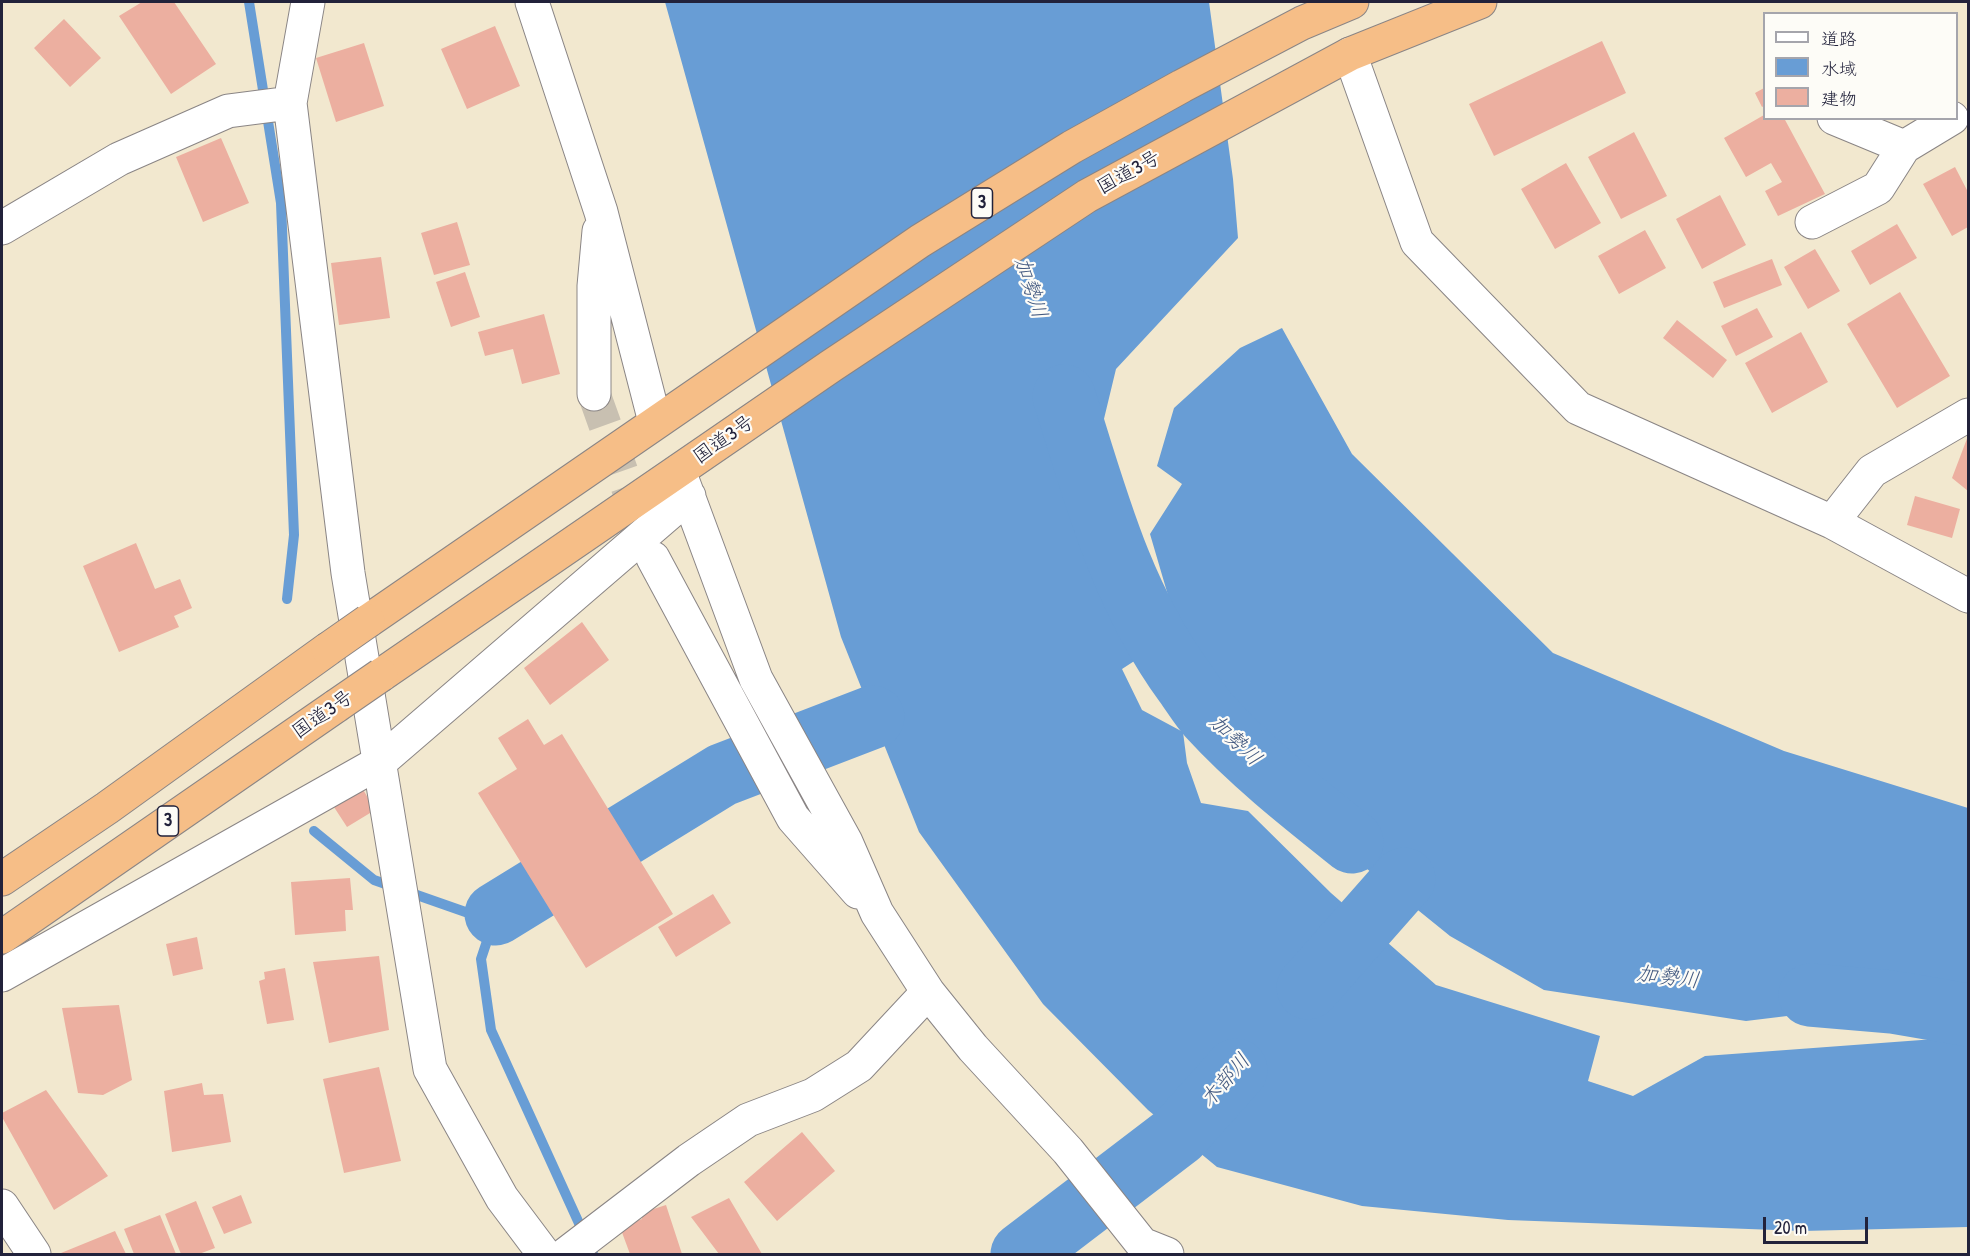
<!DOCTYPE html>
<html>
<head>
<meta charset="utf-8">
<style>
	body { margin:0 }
	#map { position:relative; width:1970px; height:1256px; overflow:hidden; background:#f2e8cf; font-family:"Patrick Hand","Klee One",sans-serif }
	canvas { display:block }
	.frame { position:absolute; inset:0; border:3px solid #22223b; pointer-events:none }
	.legend { position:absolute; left:1763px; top:12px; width:195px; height:108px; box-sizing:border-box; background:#fdfcf7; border:2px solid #a5a5ac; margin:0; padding:8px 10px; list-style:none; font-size:18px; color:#22223b }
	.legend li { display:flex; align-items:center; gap:12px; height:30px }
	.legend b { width:30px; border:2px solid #a5a5ac }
	.scale { position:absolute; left:1763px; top:1217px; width:105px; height:27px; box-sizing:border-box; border:3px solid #22223b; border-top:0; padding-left:8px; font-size:18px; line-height:21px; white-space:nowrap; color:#22223b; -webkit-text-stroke:4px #fdfcf7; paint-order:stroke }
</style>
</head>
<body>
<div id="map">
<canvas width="1970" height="1256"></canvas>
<div class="frame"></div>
<ul class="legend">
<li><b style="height:8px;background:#fff"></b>道路</li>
<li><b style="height:16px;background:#689dd5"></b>水域</li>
<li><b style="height:16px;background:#ecafa0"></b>建物</li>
</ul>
<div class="scale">20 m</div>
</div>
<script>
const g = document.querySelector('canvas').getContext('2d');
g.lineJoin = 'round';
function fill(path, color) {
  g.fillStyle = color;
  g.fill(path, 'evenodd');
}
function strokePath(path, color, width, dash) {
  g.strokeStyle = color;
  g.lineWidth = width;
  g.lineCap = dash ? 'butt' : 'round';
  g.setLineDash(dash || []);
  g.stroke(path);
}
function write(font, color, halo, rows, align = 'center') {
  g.font = font + ' "Patrick Hand","Klee One",sans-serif';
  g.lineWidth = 4.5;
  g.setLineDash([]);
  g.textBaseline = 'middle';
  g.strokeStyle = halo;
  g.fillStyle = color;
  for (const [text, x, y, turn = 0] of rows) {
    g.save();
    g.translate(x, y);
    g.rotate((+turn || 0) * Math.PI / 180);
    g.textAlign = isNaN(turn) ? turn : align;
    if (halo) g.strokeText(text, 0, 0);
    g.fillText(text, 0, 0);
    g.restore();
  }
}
const water = new Path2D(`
	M665 2H1209L1233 179 1238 238 1116 369 1083 506 1098 580 1142 656 1122 669 1142 710 1183 732 1187 763 1201 803 1248 811 1331 893 1436 985 1600 1036 1588 1081 1633 1096 1705 1056 1935 1039 1968 1026V1227L1802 1231 1508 1220 1362 1206 1217 1167 1148 1110 1043 1004 919 832 841 637Z
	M1282 328 1352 454 1553 653 1784 751 1968 808V994L1746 1021 1544 990 1450 936 1309 822 1182 643 1150 534 1182 484 1157 466 1174 408 1240 348Z`);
const stream = new Path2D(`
	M249 2 281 203 294 535 287 599
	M314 831 374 880 474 915 496 914 481 959 491 1030 593 1254`);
const river = new Path2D(`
	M1064 396C1096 498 1121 595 1185 683 1193 694 1200 706 1209 716 1252 763 1303 803 1352 842
	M496 914 722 775 873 717
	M1308 988 1404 879
	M1810 995 1892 1002 1968 1015
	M1022 1254 1178 1135 1236 1070`);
const building = new Path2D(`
	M142 2H174L216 64 171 94 119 16Z
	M64 19 101 58 70 87 34 48Z
	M495 26 520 86 467 109 441 49Z
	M1602 41 1626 93 1494 156 1469 104Z
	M364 43 384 106 336 122 316 58Z
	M1764 88V106L1762 107 1755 93Z
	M1764 115V118H1784L1825 194 1778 216 1765 191 1782 182 1771 163 1746 177 1724 138Z
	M1634 132 1667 196 1621 219 1588 157Z
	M221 138 249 203 203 222 176 157Z
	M1566 163 1601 223 1555 249 1521 189Z
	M1955 167 1968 192V227L1952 236 1923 184Z
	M1720 195 1746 245 1702 269 1676 219Z
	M457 222 470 265 434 275 421 233Z
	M1897 224 1917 258 1870 285 1851 251Z
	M1645 230 1666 268 1619 294 1598 256Z
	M1815 249 1840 291 1808 309 1784 267Z
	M381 257 390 318 339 325 331 263Z
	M1772 259 1782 285 1724 308 1713 282Z
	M465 272 480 317 451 327 436 282Z
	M1900 292 1950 376 1897 408 1847 324Z
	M1757 308 1773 337 1736 356 1721 326Z
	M544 314 560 374 522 384 513 349 485 356 478 332Z
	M1677 320 1727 360 1713 378 1663 338Z
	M1801 332 1828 382 1772 413 1745 363Z
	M1968 436V491L1952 478Z
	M1915 496 1960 509 1952 538 1907 525Z
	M136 543 155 589 180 579 192 608 174 616 179 627 119 652 83 566Z
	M582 622 609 660 550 705 524 668Z
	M528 719 544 745 562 734 673 914 586 968 478 793 517 769 498 738Z
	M361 786 375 810 347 827 332 804Z
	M350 878 353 910H345L346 931 295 935 291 882Z
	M713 894 731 923 676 957 658 927Z
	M197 937 203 969 173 976 166 944Z
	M379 956 389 1030 329 1043 313 962Z
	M285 968 294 1020 267 1024 259 981 265 979 264 972Z
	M119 1005 132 1080 103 1095 78 1093 62 1008Z
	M379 1067 401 1161 344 1173 323 1079Z
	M202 1083 204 1095 223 1094 231 1142 172 1152 164 1091Z
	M46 1090 108 1176 54 1210 2 1117V1113Z
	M802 1132 835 1171 777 1221 744 1182Z
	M241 1195 252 1223 224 1234 212 1207Z
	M729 1198 762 1254H719L691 1217Z
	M196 1201 215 1248 199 1254H181L165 1214Z
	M666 1205 682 1254H630L620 1227 642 1219 641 1213Z
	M160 1215 176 1254H134L124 1229Z
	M115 1231 126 1254H62L61 1253Z`);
const minorTunnel = new Path2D(`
	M594 394 642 528`);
const minor = new Path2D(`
	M308 2 290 103 348 573 430 1069 502 1198 544 1254
	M532 2 601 212 655 422
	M1350 54 1417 242 1578 408 1832 522 1968 596
	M1834 118 1904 147 1952 118
	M1812 222 1878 188 1904 147
	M2 228 119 159 228 111 290 103
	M594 394V286L599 231
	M679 471 756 679 846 842 877 913 928 992 973 1048 1068 1151 1142 1244 1167 1254
	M1832 522 1872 471 1968 415
	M653 558 793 818 858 892
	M2 975 380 762 689 496
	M2 1206 34 1254
	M566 1254 689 1160 748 1120 813 1095 859 1066 928 992`);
const highway = new Path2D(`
	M368 621 920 241 1072 147 1182 86 1302 23 1352 2
	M381 675 831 366 1087 196 1350 54 1480 2
	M2 879 107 808 328 649
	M2 937 336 706`);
const highwayBridge = new Path2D(`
	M328 649 368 621
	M336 706 381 675`);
const shields = [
	[982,203,21],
	[168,821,21]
];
const shieldNames = [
	["3",982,203],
	["3",168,821]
];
const streetNames = [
	["国道3号",1129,173,-29],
	["国道3号",724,440,-35],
	["国道3号",323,715,-35]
];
const waterNames = [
	["加勢川",1030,288,72],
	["加勢川",1235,741,44],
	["加勢川",1668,978,7],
	["木部川",1226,1081,-49]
];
fill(water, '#689dd5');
strokePath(stream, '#689dd5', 10);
strokePath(river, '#689dd5', 63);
fill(building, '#ecafa0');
strokePath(minorTunnel, '#c8c0b1', 33, [33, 16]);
strokePath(minor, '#8a8585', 35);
strokePath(highway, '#8a8585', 35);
strokePath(minor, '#fff', 33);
strokePath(highway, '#f6be87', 33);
strokePath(highwayBridge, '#8a8585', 35, []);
strokePath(highwayBridge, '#f6be87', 33);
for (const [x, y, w] of shields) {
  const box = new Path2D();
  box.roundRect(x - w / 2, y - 15, w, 30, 4.5);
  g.fillStyle = '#fdfcf7';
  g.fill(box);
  strokePath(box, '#22223b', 1.5);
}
write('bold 18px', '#22223b', null, shieldNames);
write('20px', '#22223b', '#fdfcf7', streetNames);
write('italic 21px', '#425980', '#fdfcf7', waterNames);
</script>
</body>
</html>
